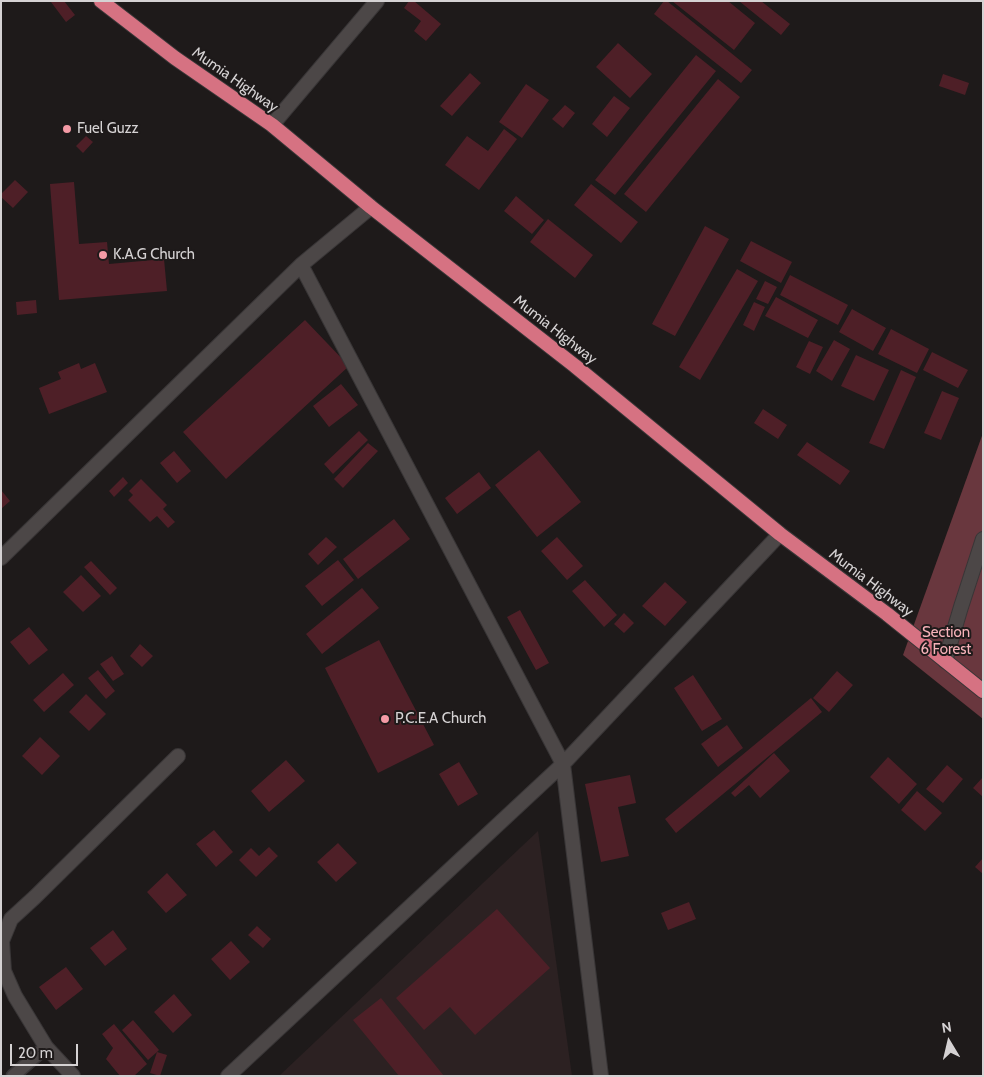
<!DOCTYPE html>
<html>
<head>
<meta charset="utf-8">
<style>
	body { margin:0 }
	#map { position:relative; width:984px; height:1077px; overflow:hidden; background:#1e1a1a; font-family:Cabin,sans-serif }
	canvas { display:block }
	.frame { position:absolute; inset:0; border:2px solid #d5d2d3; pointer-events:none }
	.north { position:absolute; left:924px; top:1017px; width:50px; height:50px; -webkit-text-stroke:4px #1e1a1a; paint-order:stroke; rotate:351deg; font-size:14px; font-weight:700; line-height:20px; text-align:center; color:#d5d2d3 }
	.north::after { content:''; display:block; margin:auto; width:18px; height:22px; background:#d5d2d3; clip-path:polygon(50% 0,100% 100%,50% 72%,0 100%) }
	.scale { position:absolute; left:10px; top:1044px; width:68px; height:22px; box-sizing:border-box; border:2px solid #d5d2d3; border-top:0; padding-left:6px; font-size:15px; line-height:18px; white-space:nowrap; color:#d5d2d3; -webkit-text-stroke:4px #1e1a1a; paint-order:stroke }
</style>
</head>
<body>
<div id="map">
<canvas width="984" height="1077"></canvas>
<div class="frame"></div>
<div class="north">N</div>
<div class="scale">20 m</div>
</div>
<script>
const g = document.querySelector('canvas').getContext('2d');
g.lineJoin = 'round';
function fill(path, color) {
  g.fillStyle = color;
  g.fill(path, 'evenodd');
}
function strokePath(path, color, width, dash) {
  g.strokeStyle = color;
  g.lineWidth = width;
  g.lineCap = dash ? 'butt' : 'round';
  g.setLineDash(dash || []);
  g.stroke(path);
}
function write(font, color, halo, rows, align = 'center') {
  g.font = font + ' Cabin,sans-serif';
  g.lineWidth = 4;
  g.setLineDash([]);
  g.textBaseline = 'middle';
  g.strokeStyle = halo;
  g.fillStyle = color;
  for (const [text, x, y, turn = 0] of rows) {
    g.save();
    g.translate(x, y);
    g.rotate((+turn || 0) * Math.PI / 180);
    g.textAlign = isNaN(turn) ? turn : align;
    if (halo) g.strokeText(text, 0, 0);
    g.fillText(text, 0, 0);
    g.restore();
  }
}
const built = new Path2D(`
	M538 831 572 1076H279Z`);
const forest = new Path2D(`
	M983 433V719L903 655Z`);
const building = new Path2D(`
	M52 1H64L75 15 66 22 51 2Z
	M409 1H414L441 24 426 41 414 31 421 21 404 8Z
	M664 1H667L752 70 741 83 654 14Z
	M672 1H728L755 23 734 50Z
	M739 1H761L790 24 781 35Z
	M618 43 652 74 630 98 596 67Z
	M696 55 716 71 615 195 595 180Z
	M470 73 481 83 452 116 440 106Z
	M943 74 969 83 965 95 939 86Z
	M718 79 740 97 646 212 624 194Z
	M526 84 549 100 522 138 499 122Z
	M614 96 630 108 607 137 592 124Z
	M565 105 575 113 563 128 552 119Z
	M504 129 517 139 479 190 445 165 467 136 488 151Z
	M86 136 93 142 83 153 76 146Z
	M15 180 28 192 13 208 1 197V194Z
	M74 182 79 244 107 242 109 264 164 259 167 291 59 300 50 184Z
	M591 184 638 222 621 243 574 205Z
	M516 196 544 220 532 234 504 211Z
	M548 219 593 255 575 278 530 242Z
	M705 226 729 239 675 336 652 324Z
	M751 241 792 262 781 283 740 261Z
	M737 269 758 281 700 380 679 367Z
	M790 275 848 305 838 325 780 295Z
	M765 281 777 287 768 304 756 299Z
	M776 297 818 320 808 338 765 316Z
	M36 300 37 313 17 315 16 302Z
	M754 302 765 307 754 331 743 325Z
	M852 309 886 328 873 351 839 332Z
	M305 320 349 366 226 479 183 432Z
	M891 329 929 349 917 373 878 354Z
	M834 340 850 349 832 381 816 371Z
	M809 341 823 347 810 374 796 367Z
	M932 352 968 370 958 388 923 370Z
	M856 355 889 370 874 401 841 386Z
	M79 363 81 369 95 363 107 392 49 414 39 388 61 379 58 372Z
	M901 370 916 377 884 449 869 443Z
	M341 384 358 405 329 427 313 406Z
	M942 391 959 398 941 440 924 433Z
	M763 409 787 425 778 439 754 423Z
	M359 431 368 440 333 474 324 464Z
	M807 442 850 471 840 485 797 455Z
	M368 443 378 451 343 488 334 479Z
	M539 450 581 502 537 537 495 485Z
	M174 451 191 471 177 483 160 463Z
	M479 472 491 488 457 514 445 498Z
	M123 477 128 483 114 497 109 491Z
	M141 479 167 505 163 509 175 522 168 528 157 516 150 522 128 500 133 495 129 491Z
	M1 490 10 501 1 509Z
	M394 519 410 539 358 579 343 559Z
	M326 537 337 547 318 565 308 554Z
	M557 537 583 566 567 580 541 551Z
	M338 560 354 580 322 606 305 586Z
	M91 561 117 588 110 595 84 567Z
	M81 575 101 596 83 612 63 592Z
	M585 580 617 615 604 627 572 591Z
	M665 582 687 602 665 626 642 606Z
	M362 588 379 608 322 654 306 634Z
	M520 610 549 663 536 670 507 617Z
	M624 613 634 623 624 633 614 624Z
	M29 627 48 650 29 665 10 642Z
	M379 640 434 745 378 773 325 668Z
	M140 644 153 656 142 667 130 656Z
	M112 656 124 674 113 681 100 664Z
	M98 670 115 691 106 699 88 678Z
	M837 671 853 685 829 712 813 698Z
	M63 673 74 685 44 712 33 700Z
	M693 675 722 719 702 731 674 688Z
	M86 694 106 714 89 731 69 712Z
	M811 698 822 712 676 833 665 819Z
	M727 725 743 748 718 767 701 744Z
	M40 737 60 756 42 775 22 756Z
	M774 753 790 771 760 798 749 785 735 797 731 793Z
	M888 757 917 784 899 804 870 777Z
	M286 760 305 781 269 812 251 791Z
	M459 762 478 794 458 806 439 774Z
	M947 765 963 779 943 803 926 789Z
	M630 775 636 803 618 807 629 856 601 862 585 784Z
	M983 777V797L973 788Z
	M917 791 942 813 925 831 901 810Z
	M214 830 233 852 216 867 196 844Z
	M338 843 357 863 336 882 317 862Z
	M269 847 278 856 256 877 239 860 251 848 259 856Z
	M983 858V874L975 867Z
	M167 873 187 895 166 913 147 892Z
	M689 902 696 919 668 930 661 913Z
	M497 909 550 968 475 1035 450 1007 424 1030 396 998Z
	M257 926 271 939 263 948 248 935Z
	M113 930 127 949 105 966 90 948Z
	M231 941 250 962 230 980 211 959Z
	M66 967 83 989 56 1010 39 987Z
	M174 994 192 1015 173 1033 154 1012Z
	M381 998 444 1076H399L353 1020Z
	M133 1020 159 1050 157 1052 167 1055 160 1076 150 1073 157 1052 148 1060 122 1030Z
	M114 1024 147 1064 134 1076H120L106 1059 113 1048 102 1034Z`);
const service = new Path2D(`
	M13 1076 46 1047`);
const minor = new Path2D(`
	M272 125 377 1
	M301 265 563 764 601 1076
	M1 558 301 265 371 207
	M945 661 961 607 983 539
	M73 1076 46 1047 15 996 4 971 2 941 11 919 35 897 178 756
	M228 1076 563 764 780 534`);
const trunk = new Path2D(`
	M101 1 175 58 272 125 371 207 575 366 780 534 887 614 983 691`);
const markers = [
	[67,129,5,"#f49aa5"],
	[103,255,5,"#f49aa5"],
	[385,719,5,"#f49aa5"]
];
const streetNames = [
	["Mumia Highway",235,80,35],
	["Mumia Highway",555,330,38],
	["Mumia Highway",871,583,37]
];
const poiNames = [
	["Fuel Guzz",77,129],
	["K.A.G Church",113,255],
	["P.C.E.A Church",395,719]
];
const parkNames = [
	["Section",946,633],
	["6 Forest",946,650]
];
fill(built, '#2c2122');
fill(forest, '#69373e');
fill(building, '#4e1f27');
strokePath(service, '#393637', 15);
strokePath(minor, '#393637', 16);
strokePath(trunk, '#393637', 16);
strokePath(service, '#4c4747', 12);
strokePath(minor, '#4c4747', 14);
strokePath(trunk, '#d67282', 14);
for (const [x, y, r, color] of markers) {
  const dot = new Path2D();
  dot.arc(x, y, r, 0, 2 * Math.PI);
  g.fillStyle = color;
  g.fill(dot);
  strokePath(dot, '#1e1a1a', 2);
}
write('15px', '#d5d2d3', '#1e1a1a', streetNames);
write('15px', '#d5d2d3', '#1e1a1a', poiNames, 'left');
write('15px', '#f7b2b9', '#1e1a1a', parkNames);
</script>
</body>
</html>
